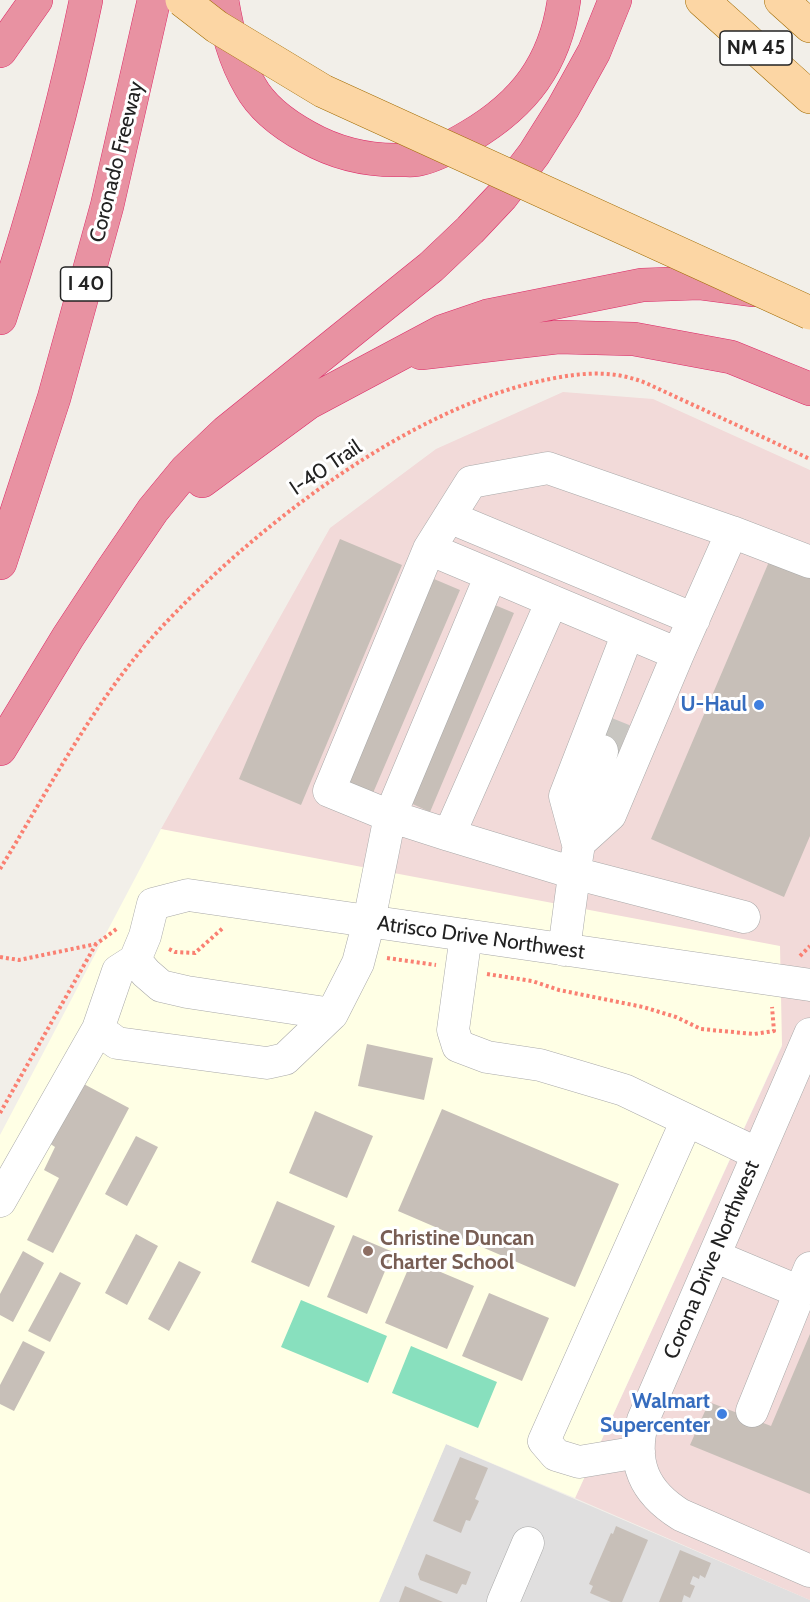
<!DOCTYPE html>
<html>
<head>
<meta charset="utf-8">
<style>
	body { margin:0 }
	canvas { display:block; background:#f2efe9 }
</style>
</head>
<body>
<canvas width="810" height="1602"></canvas>
<script>
const g = document.querySelector('canvas').getContext('2d');
g.lineJoin = 'round';
function fill(path, color) {
  g.fillStyle = color;
  g.fill(path, 'evenodd');
}
function strokePath(path, color, width, dash) {
  g.strokeStyle = color;
  g.lineWidth = width;
  g.lineCap = dash ? 'butt' : 'round';
  g.setLineDash(dash || []);
  g.stroke(path);
}
function write(font, color, halo, rows, align = 'center') {
  g.font = font + ' Cabin,sans-serif';
  g.lineWidth = 6;
  g.setLineDash([]);
  g.textBaseline = 'middle';
  g.strokeStyle = halo;
  g.fillStyle = color;
  for (const [text, x, y, turn = 0] of rows) {
    g.save();
    g.translate(x, y);
    g.rotate((+turn || 0) * Math.PI / 180);
    g.textAlign = isNaN(turn) ? turn : align;
    if (halo) g.strokeText(text, 0, 0);
    g.fillText(text, 0, 0);
    g.restore();
  }
}
const residential = new Path2D(`
	M446 1444 810 1600V1602H379Z`);
const commercial = new Path2D(`
	M563 392 653 399 810 470V1600L575 1498 782 1046 161 829 330 528 436 449Z`);
const education = new Path2D(`
	M161 829 780 946 782 1045 575 1498 446 1444 379 1602H0V1135Z`);
const pitch = new Path2D(`
	M301 1300 387 1336 368 1383 281 1347Z
	M411 1346 497 1382 478 1428 392 1393Z`);
const building = new Path2D(`
	M340 539 402 565 301 805 239 779Z
	M771 557 810 573V836L784 897 651 839Z
	M434 579 460 590 370 800 344 788Z
	M490 603 514 613 430 812 406 801Z
	M367 1044 433 1058 424 1100 358 1086Z
	M80 1082 129 1108 53 1253 27 1240 59 1178 44 1170 55 1147 49 1143Z
	M442 1109 619 1184 575 1287 398 1211Z
	M315 1111 373 1136 347 1198 289 1173Z
	M136 1136 158 1147 127 1206 105 1194Z
	M277 1201 335 1226 309 1287 251 1262Z
	M136 1234 158 1246 127 1305 105 1293Z
	M353 1235 393 1252 367 1314 327 1297Z
	M23 1251 44 1263 13 1322 0 1315V1294Z
	M412 1260 474 1286 447 1349 385 1323Z
	M179 1261 201 1272 169 1331 148 1319Z
	M60 1272 81 1283 50 1342 28 1331Z
	M489 1293 549 1318 522 1381 462 1356Z
	M810 1334V1494L690 1445 709 1402 771 1426Z
	M23 1341 45 1352 14 1411 0 1404V1385Z
	M460 1457 488 1468 475 1499 479 1501 470 1521 466 1520 461 1533 433 1521Z
	M616 1526 648 1540 622 1602H611L590 1593 593 1586 589 1584 611 1533 613 1534Z
	M680 1550 711 1563 705 1578 700 1575 699 1579 693 1576 690 1584 695 1586 690 1598 684 1595 682 1602H659Z
	M426 1554 471 1572 466 1585 462 1584 457 1594 420 1580 418 1574Z
	M405 1586 443 1602H399Z`);
const minorTunnel = new Path2D(`
	M603 749 615 719`);
const path = new Path2D(`
	M0 869C48 791 95 699 158 631 253 528 410 406 550 379 584 372 616 370 648 384L810 459
	M169 949 175 952 195 953 223 928
	M800 956 810 946
	M0 957 19 960 96 944 118 928
	M387 958 436 965
	M487 974 532 981 559 990 643 1007 676 1017 701 1029 754 1034 774 1031 772 1007
	M0 1113 96 944`);
const minor = new Path2D(`
	M449 517 694 619
	M732 532 810 562
	M429 549 471 482 548 468 732 532 678 654
	M552 601 678 654 610 815 578 844
	M449 835 574 873 744 917
	M578 844 565 796 628 633
	M466 935 453 1030 458 1046 487 1057 540 1065 624 1090 758 1154
	M564 950C573 883 580 815 602 751
	M135 960 146 973 161 986 187 992 332 1014
	M98 1029 117 1043 267 1063 285 1059 332 1014 358 963 369 921 390 816 491 575 429 549 329 791 390 816 449 835 552 601 491 575
	M810 1034 643 1420C631 1463 644 1492 681 1515L810 1571
	M0 1201 98 1029 118 971 135 960 145 936 153 904 188 895 810 985
	M714 1256 800 1292 810 1268
	M752 1411 800 1292
	M639 1452 579 1462 556 1455 544 1441 687 1120
	M503 1602 528 1543`);
const major = new Path2D(`
	M702 0 810 97
	M781 0 810 26`);
const highway = new Path2D(`
	M222 0C227 30 234 59 250 86 262 108 285 125 307 137 337 154 367 161 402 160 408 160 415 161 420 159 437 155 455 145 470 136 524 104 555 64 564 0
	M0 51 36 0
	M0 318C34 214 64 107 86 0
	M421 353 558 337 634 339 731 357 810 389
	M202 481 308 403 443 331 487 316 642 285 699 283 752 290
	M0 563 54 398 107 206 154 0
	M0 749 68 637 112 570 153 510 186 470 226 432 431 267 470 230 502 196 534 154 563 108 594 52 615 0`);
const majorBridge = new Path2D(`
	M182 0 217 27 323 91 810 313`);
const markers = [
	[759,705,6,"#3f7fe0"],
	[368,1251,6,"#8d6e63"],
	[722,1414,6,"#3f7fe0"]
];
const shields = [
	[756,48,72],
	[86,284,51]
];
const shieldNames = [
	["NM 45",756,48],
	["I 40",86,284]
];
const streetNames = [
	["Coronado Freeway",117,162,-76],
	["I-40 Trail",326,468,-34],
	["Atrisco Drive Northwest",481,938,8],
	["Corona Drive Northwest",712,1260,-67]
];
const shopNames = [
	["U-Haul",747,705],
	["Walmart",710,1402],
	["Supercenter",710,1426]
];
const educationNames = [
	["Christine Duncan",380,1239],
	["Charter School",380,1263]
];
fill(residential, '#e0dfdf');
fill(commercial, '#f2dad9');
fill(education, '#ffffe5');
fill(pitch, '#88e0be');
fill(building, '#c7bfb8');
strokePath(minorTunnel, '#c8c6c1', 32, [32, 16]);
strokePath(minor, '#a9a9a9', 33);
strokePath(major, '#a06b00', 34);
strokePath(highway, '#dc2a67', 34);
strokePath(path, '#fa8072', 4, [3, 3]);
strokePath(minor, '#fff', 32);
strokePath(major, '#fcd6a4', 33);
strokePath(highway, '#e892a2', 33);
strokePath(majorBridge, '#a06b00', 34, []);
strokePath(majorBridge, '#fcd6a4', 33);
for (const [x, y, r, color] of markers) {
  const dot = new Path2D();
  dot.arc(x, y, r, 0, 2 * Math.PI);
  g.fillStyle = color;
  g.fill(dot);
  strokePath(dot, '#fff', 2);
}
for (const [x, y, w] of shields) {
  const box = new Path2D();
  box.roundRect(x - w / 2, y - 17, w, 34, 4.5);
  g.fillStyle = '#fff';
  g.fill(box);
  strokePath(box, '#222', 1.5);
}
write('bold 20px', '#222', null, shieldNames);
write('21px', '#222', '#fff', streetNames);
write('bold 21px', '#366cbe', '#fff', shopNames, 'right');
write('bold 21px', '#785e54', '#fff', educationNames, 'left');
</script>
</body>
</html>
